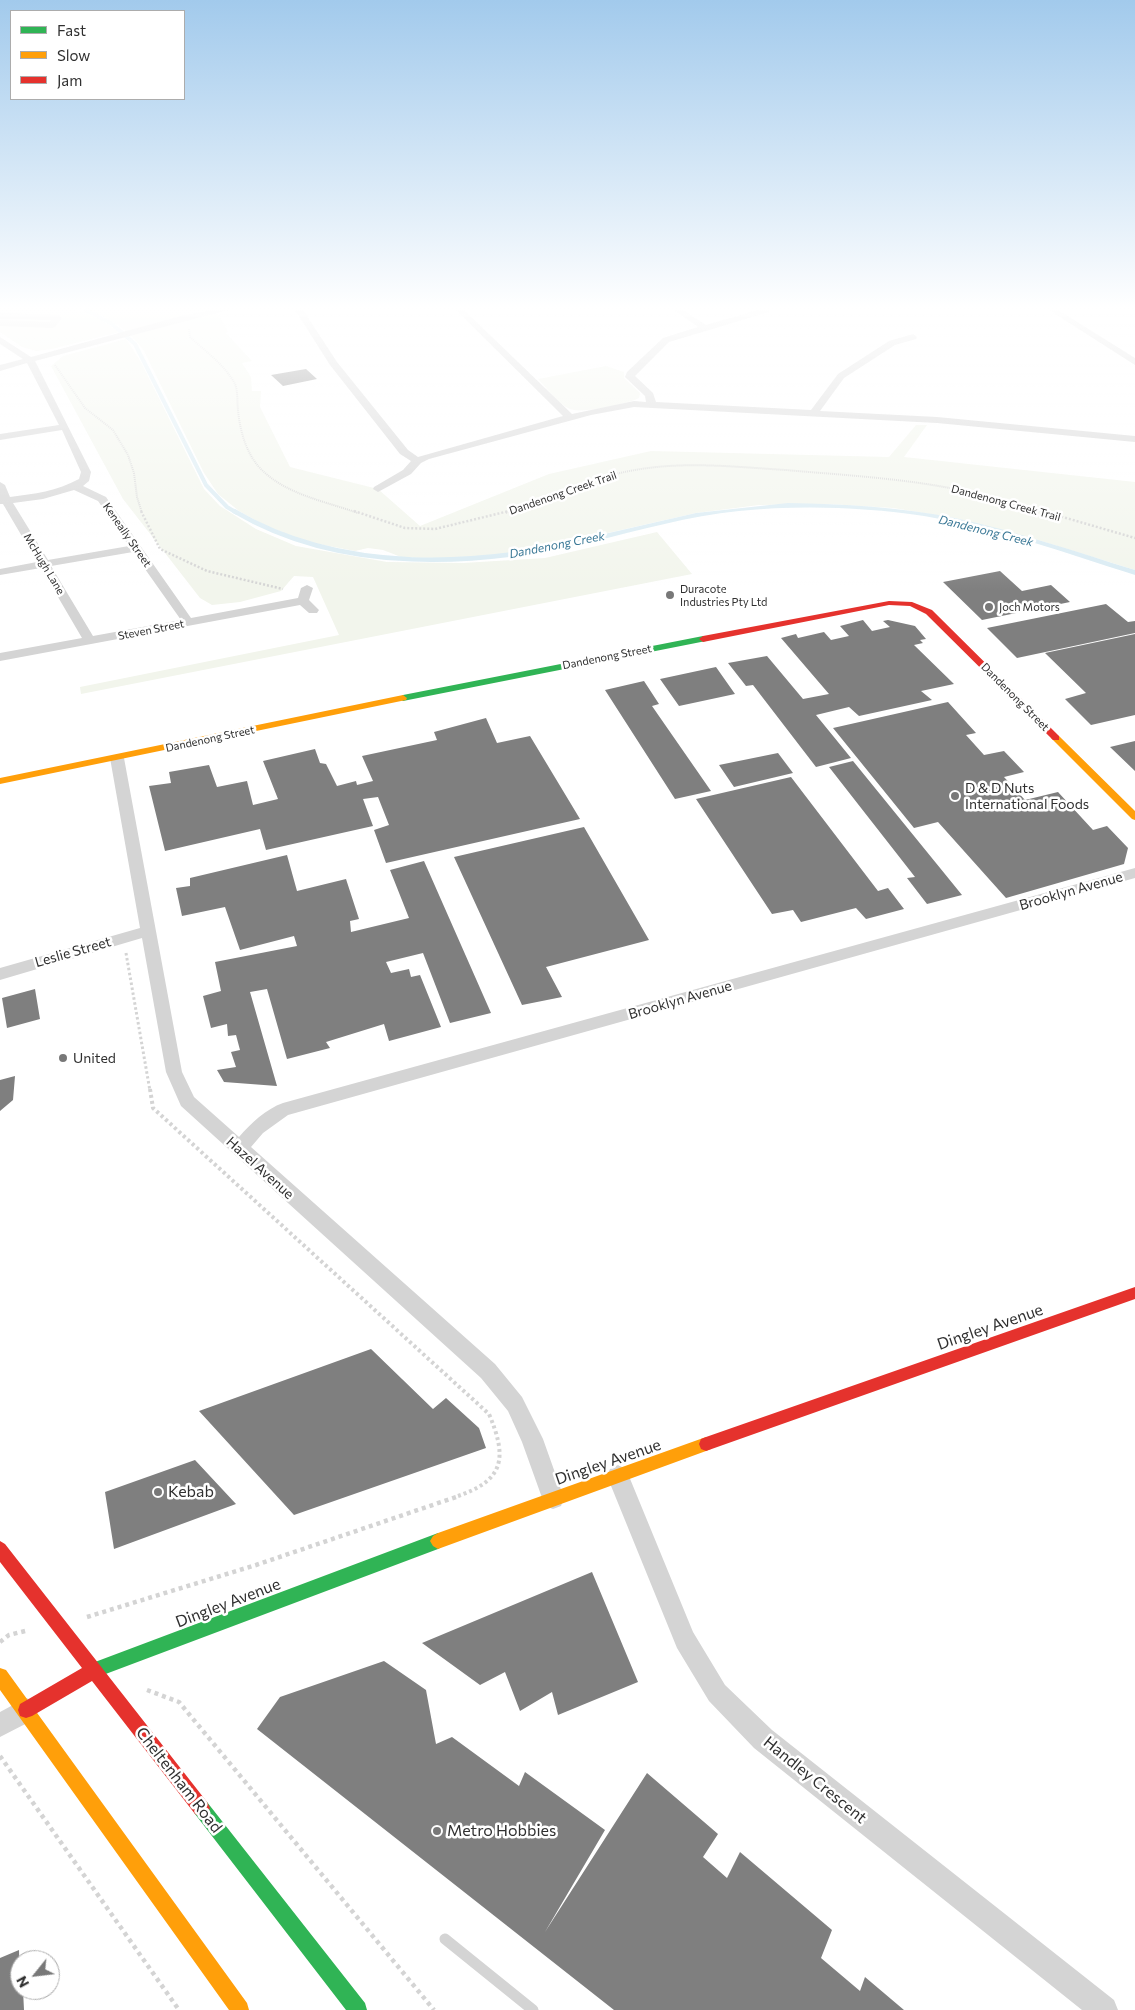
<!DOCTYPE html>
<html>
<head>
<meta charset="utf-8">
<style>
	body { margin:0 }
	#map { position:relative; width:1135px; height:2010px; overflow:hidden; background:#fff; font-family:Commissioner,sans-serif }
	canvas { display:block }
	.legend { position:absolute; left:10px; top:10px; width:175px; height:90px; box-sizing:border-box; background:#fff; border:1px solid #acacac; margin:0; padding:6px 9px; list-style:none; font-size:15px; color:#303030 }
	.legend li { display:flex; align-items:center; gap:10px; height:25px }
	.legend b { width:25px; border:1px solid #acacac }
	.north { position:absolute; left:10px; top:1950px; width:50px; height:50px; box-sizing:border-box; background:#fff; border:1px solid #acacac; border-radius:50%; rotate:241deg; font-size:14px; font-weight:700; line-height:20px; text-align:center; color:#303030 }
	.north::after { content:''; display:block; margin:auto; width:18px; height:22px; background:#787878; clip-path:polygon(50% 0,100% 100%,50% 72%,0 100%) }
</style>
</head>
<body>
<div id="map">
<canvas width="1135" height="2010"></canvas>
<ul class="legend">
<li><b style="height:6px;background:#30b455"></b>Fast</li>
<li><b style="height:6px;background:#ff9f0a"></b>Slow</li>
<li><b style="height:6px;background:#e5322d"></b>Jam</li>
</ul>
<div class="north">N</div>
</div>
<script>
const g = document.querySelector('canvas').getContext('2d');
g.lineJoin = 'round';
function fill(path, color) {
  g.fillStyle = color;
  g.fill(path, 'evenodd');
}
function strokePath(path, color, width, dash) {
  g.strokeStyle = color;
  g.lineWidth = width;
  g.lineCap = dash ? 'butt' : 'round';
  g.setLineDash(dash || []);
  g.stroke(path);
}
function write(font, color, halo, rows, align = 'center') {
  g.font = font + ' Commissioner,sans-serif';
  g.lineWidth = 5;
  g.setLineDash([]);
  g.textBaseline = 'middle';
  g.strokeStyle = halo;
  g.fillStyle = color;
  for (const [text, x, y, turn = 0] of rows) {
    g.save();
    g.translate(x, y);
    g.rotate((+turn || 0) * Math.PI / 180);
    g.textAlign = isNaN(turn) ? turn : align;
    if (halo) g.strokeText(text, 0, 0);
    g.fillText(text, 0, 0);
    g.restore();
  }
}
const green = new Path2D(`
	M0 310H78L100 319 119 332 52 349 36 351 22 347 0 332Z
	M90 310H210L219 315 228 332 226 333 252 361 242 363 251 377 252 391H261L260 407 290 467 378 489 420 526 549 474 651 451 889 457 916 425H927L904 457 1135 482V570L1038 540 955 518 893 508 828 504 759 505 696 513 524 552 490 556 441 559 401 557 383 550 368 548 355 551 308 542 266 526 239 511 218 494 204 473 144 351C128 329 114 322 90 310Z
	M126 339 141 362 204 489 220 506 256 529 296 546 387 562 463 563 545 558 657 532 692 574 81 694 80 687 339 635 313 577 294 576 281 591 240 602 212 605 200 598 123 499 51 366 63 356Z
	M606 366 624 372V378L640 393 639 398C627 404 582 414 570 409 558 404 547 388 538 379Z`);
const water = new Path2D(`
	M788 503C845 504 900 507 955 518 1016 531 1076 552 1135 570V575C1066 553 996 528 924 516 863 507 800 505 739 511 689 516 640 530 591 542L587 538 696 513Z`);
const streamFar1 = new Path2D(`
	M86 310 112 324 135 344 206 485 227 507 237 513`);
const stream = new Path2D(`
	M234 511C342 575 480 567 597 538`);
const building = new Path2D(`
	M306 369 317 379 283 386 271 375Z
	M1000 571 1022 591 1051 585 1070 602 982 620 943 582Z
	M1106 604 1128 622 1135 621V633L1017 658 987 628Z
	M863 620 872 631 890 627 883 621 888 620 915 626 926 639 920 640 923 643 914 645 954 684 921 691 932 700 859 716 849 707 816 715 851 758 816 767 753 685 746 686 728 663 767 656 803 699 829 694 781 638 796 634 798 638 824 632 831 640 849 636 840 626Z
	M1135 634V715L1091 725 1065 699 1086 693 1045 653Z
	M716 667 735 694 679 706 660 679Z
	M644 681 659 704 652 706 711 791 675 799 605 690Z
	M948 702 976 733 966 735 984 755 1004 751 1024 772 1004 777 1025 800 1058 792 1093 830 1107 826 1128 848 1124 864 1006 898 938 822 914 828 833 728Z
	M486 718 497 743 530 736 580 819 386 863 374 830 389 825 378 797 363 799 373 826 266 850 260 829 165 851 149 786 171 783 169 772 209 765 217 787 247 781 253 805 278 799 263 761 315 749 320 763 326 764 337 786 356 781 357 785 373 781 362 756 437 740 434 732Z
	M1135 741V771L1110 747Z
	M778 753 793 773 734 787 719 765Z
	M853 761 962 895 927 904 907 878 915 877 829 767Z
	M791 777 878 891 888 888 904 909 866 919 856 908 801 922 793 910 772 914 696 799Z
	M584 827 649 940 546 967 562 997 522 1005 454 857Z
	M287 855 297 891 346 879 359 919 350 921 351 932 409 918 390 870 424 861 491 1013 450 1023 423 953 386 962 391 973 409 969 411 977 420 975 441 1027 389 1041 384 1024 326 1042 330 1048 287 1059 267 989 250 992 277 1086 224 1082 217 1070 236 1067 231 1052 240 1050 236 1035 228 1036 227 1024 211 1028 203 996 221 991 215 962 297 946 294 936 240 950 225 907 182 916 176 888 190 886V878Z
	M35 989 40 1019 7 1028 2 998Z
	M15 1076 13 1100 0 1111V1080Z
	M371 1349 433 1409 446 1398 479 1428 486 1448 294 1515 199 1411Z
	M195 1460 236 1504 114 1549 105 1492Z
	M592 1572 638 1682 558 1715 552 1692 520 1711 505 1672 480 1685 422 1643Z
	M384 1661 426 1690 436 1744 452 1737 519 1786 525 1772 605 1830 545 1932 647 1773 718 1834 703 1857 727 1878 740 1852 832 1930 821 1958 860 1991 865 1977 904 2010H614L257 1729 280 1697Z
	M19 1950 20 1990H23L24 2010H0V1958Z`);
const pathFar4 = new Path2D(`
	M189 329 190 337C205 351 225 365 235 384 238 391 237 402 238 410 240 432 247 457 264 472 289 495 327 502 358 513
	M55 365 85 408 113 430 128 455 134 473 137 497 142 513
	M506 513C546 498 593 477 635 470 685 461 736 467 786 470 842 475 899 478 955 489 986 496 1016 504 1046 513`);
const pathFar3 = new Path2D(`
	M141 511 160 549 207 571 283 589
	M354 511 405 528 435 529 509 511
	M1042 511 1135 538`);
const pathFar2 = new Path2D(`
	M126 953 150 1091`);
const pathFar1 = new Path2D(`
	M150 1089 153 1108 489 1414C508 1459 504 1481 455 1497`);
const path = new Path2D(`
	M87 1617 256 1565 459 1496
	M0 1642 9 1635 29 1630
	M147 1690 179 1702 434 2010
	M0 1756 179 2010`);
const lane = new Path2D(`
	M445 1939 533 2010`);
const street = new Path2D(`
	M213 310H228L35 361 91 472 89 481 83 486 106 497 191 618 298 598 301 588 307 585 313 588 309 600 319 610 317 613H309L300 605 0 661V653L82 638 41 568 0 575V569L37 562 3 504H0V482L5 485 10 497C34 494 57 491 79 479L81 472 62 430 0 440V434L59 425 27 363 0 371V365L23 359 0 344V337L31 357 181 316ZM74 490 98 501 129 546 48 560 13 503 43 499ZM133 552 181 620 93 636 51 566Z
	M295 310H303L337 362 408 450 418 457 563 416 456 310H464L572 414 634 401 646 402 645 396 625 377 627 372 663 338 698 327 674 310H683L706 325 758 310H770L769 312 669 342 635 376 653 393 656 402 811 410 838 374 889 341 913 334 917 337 916 339 895 345 844 378 820 411 937 417 1135 436V442L937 423 634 407 591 415 429 459 421 463 411 474 378 492 373 489 374 487 403 470 411 461 400 454 330 365Z
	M1049 310H1058L1135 358V365Z
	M0 313 58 315 62 318 55 327 52 328 0 326V320L50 322 51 320 0 319Z
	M117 754 124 758 182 1072 194 1097 239 1137C251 1123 266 1109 283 1103L1135 868V878L288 1115 263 1133 251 1147 495 1364 522 1397 543 1439 564 1498 561 1506 553 1509 545 1506 522 1442 508 1411 481 1378 181 1106 166 1072 142 938 0 980V968L140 928 110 758Z
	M618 1465 626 1469 693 1632 725 1685 772 1730 1114 2000 1118 2010H1082L754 1748 709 1701 677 1648 607 1476 610 1469Z
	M26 1698 35 1701 38 1710 35 1719 0 1737V1712Z`);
const fast = new Path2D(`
	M703 636 707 639 706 641 403 701 399 698 403 695Z
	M438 1533 443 1536 446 1541 443 1546 438 1549 95 1678 89 1676 87 1670 89 1664 95 1662Z
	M201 1799 207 1802 365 2003 367 2010H346L195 1814 192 1808 195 1802Z`);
const slow = new Path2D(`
	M403 695 407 698 406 700 0 784V778Z
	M1056 735 1059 736 1135 811V820L1132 819 1051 738Z
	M706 1437 711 1439 713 1444 711 1449 706 1451 438 1549 433 1546 430 1541 433 1536 438 1533Z
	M0 1668 6 1670 247 2003 249 2010H229L0 1690Z`);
const jam = new Path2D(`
	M889 601 912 602 932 610 1059 736V740H1053L926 614 910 606 889 605 703 642 699 639 703 636Z
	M1135 1287V1299L706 1451 701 1449 699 1444 701 1439 706 1437Z
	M0 1541 5 1544 207 1802 210 1808 207 1814 201 1817 195 1814 92 1681 32 1716 26 1718 20 1716 18 1710 20 1704 82 1668 0 1562Z`);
const markers = [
	[670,595,5,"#787878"],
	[989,607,5,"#787878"],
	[955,796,5,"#787878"],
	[63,1058,5,"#787878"],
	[158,1492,5,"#787878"],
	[437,1831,5,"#787878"]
];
const farStreetnames = [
	["Dandenong Creek Trail",563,493,-19],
	["Dandenong Creek Trail",1006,503,15],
	["Keneally Street",127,535,55],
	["McHugh Lane",44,564,59],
	["Steven Street",151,630,-11],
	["Dandenong Street",607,657,-11],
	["Dandenong Street",1015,697,45],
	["Dandenong Street",210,739,-12]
];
const farPoinames = [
	["Duracote",680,589],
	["Industries Pty Ltd",680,602],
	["Joch Motors",999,607]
];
const farWaternames = [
	["Dandenong Creek",986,531,14],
	["Dandenong Creek",557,545,-11]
];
const poiNames = [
	["D & D Nuts",965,788],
	["International Foods",965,804],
	["United",73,1058]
];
const streetNames = [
	["Brooklyn Avenue",1071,891,-16],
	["Leslie Street",73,952,-16],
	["Brooklyn Avenue",680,1000,-16],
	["Hazel Avenue",260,1168,42]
];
const nearStreetnames = [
	["Dingley Avenue",990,1327,-19],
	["Dingley Avenue",608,1462,-19],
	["Dingley Avenue",228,1603,-21],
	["Cheltenham Road",179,1780,52],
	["Handley Crescent",815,1780,39]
];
const nearPoinames = [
	["Kebab",168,1492],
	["Metro Hobbies",447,1831]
];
fill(green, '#f2f5ec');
fill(water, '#d9ebf3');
strokePath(streamFar1, '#d9ebf3', 4);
strokePath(stream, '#d9ebf3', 4.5);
fill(building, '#7f7f7f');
strokePath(pathFar4, '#d4d4d4', 2, [1, 1]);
strokePath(pathFar3, '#d4d4d4', 2.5, [2, 2]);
strokePath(pathFar2, '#d4d4d4', 3, [2.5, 2.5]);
strokePath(pathFar1, '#d4d4d4', 4, [3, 3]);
strokePath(path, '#d4d4d4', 4.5, [4, 4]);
strokePath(lane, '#d4d4d4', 11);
fill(street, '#d4d4d4');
fill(fast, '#30b455');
fill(slow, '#ff9f0a');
fill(jam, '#e5322d');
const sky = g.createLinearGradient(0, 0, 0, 591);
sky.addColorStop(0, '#a2caec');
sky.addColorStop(0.52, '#fff');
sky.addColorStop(1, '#ffffff00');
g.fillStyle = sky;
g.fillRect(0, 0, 1135, 591);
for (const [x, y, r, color] of markers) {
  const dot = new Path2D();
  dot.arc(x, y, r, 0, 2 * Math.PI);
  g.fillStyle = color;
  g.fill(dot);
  strokePath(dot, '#fff', 2);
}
write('11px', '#303030', '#fff', farStreetnames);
write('11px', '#303030', '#fff', farPoinames, 'left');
write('italic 12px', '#3a7896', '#fff', farWaternames);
write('14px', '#303030', '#fff', poiNames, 'left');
write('14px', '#303030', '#fff', streetNames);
write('16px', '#303030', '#fff', nearStreetnames);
write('16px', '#303030', '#fff', nearPoinames, 'left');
</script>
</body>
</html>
